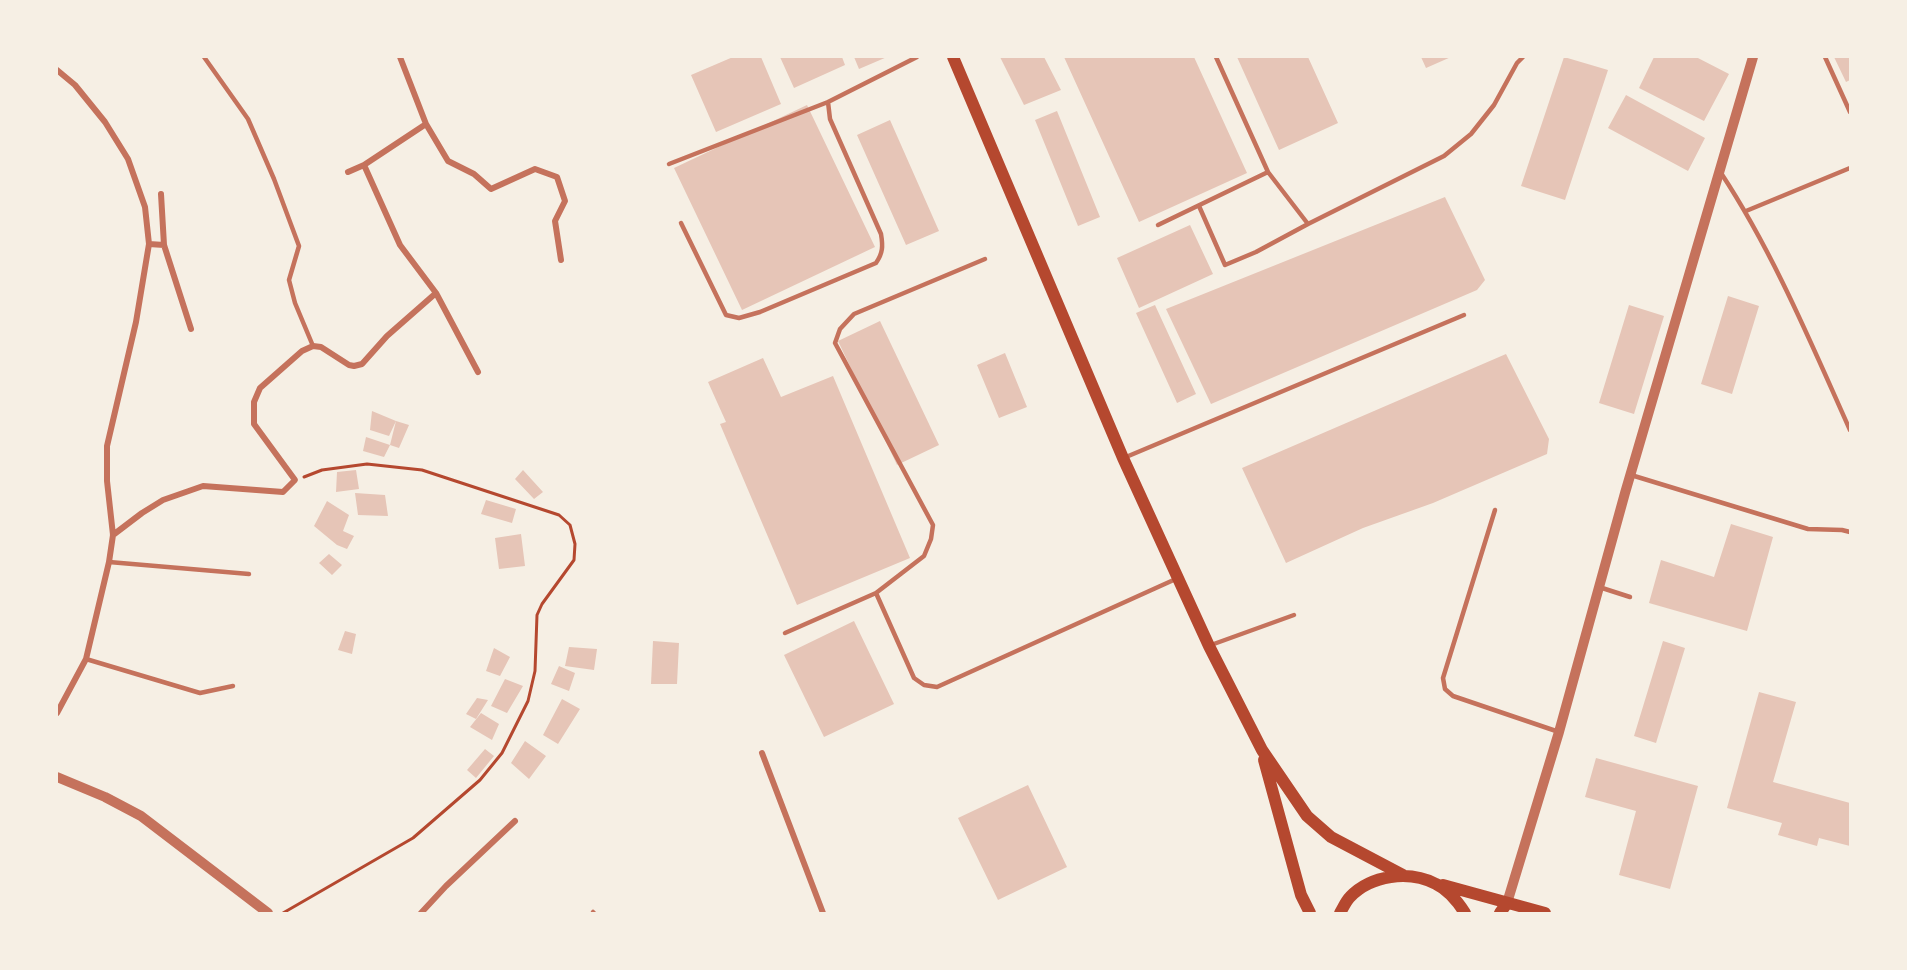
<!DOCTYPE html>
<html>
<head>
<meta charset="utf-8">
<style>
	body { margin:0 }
	#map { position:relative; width:1907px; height:970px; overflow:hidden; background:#f6efe4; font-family:"Noto Sans",sans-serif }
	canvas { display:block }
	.frame { position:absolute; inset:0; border:58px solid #f6efe4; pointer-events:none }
</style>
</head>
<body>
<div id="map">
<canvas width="1907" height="970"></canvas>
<div class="frame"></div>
</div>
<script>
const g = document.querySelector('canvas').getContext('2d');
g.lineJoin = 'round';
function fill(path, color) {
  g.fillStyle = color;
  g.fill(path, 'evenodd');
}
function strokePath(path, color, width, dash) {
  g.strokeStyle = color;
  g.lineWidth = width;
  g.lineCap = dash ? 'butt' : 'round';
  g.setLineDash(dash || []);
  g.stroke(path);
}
const building = new Path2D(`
	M733 57H761L781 104 716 132 691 75Z
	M780 57H842L845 65 794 88Z
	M854 57H887L859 69Z
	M1000 57H1044L1061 90 1024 105Z
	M1064 57H1194L1247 173 1139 222Z
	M1237 57H1308L1338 123 1279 150Z
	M1421 57H1451L1426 68Z
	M1564 57 1608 70 1565 200 1521 186Z
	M1654 57H1696L1729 74 1704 121 1639 88Z
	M1834 57H1850V80L1846 82Z
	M1626 95 1705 138 1688 171 1608 128Z
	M807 105 875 247 742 310 674 168Z
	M1057 111 1100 217 1078 226 1035 120Z
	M890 120 939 231 906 245 857 135Z
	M1445 197 1485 280 1477 290 1211 404 1166 309Z
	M1190 225 1213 274 1139 308 1117 258Z
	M1728 296 1759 306 1732 394 1701 384Z
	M1155 305 1196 394 1177 403 1136 313Z
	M1629 305 1664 316 1634 414 1599 403Z
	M880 321 939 445 897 465 838 341Z
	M1005 353 1027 407 999 418 977 365Z
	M1506 354 1549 439 1547 454 1433 503 1363 528 1286 563 1242 468Z
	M763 358 781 397 833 376 910 558 797 605 720 424 726 422 708 382Z
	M372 411 396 421 389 436 370 430Z
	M396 421 409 425 399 448 390 445Z
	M366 437 390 445 384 457 363 451Z
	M356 470 359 489 336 492 337 472Z
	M523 470 543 492 534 499 515 479Z
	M355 493 385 495 388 516 358 515Z
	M486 500 516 509 512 523 481 514Z
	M327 501 349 515 343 531 354 536 347 549 337 545 314 526Z
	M1731 524 1773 537 1747 631 1649 603 1661 560 1714 577Z
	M521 534 525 566 499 569 495 538Z
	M329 554 342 565 332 575 319 563Z
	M854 621 894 704 824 737 784 655Z
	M345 631 356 634 352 654 338 650Z
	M653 641 679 643 677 684H651Z
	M1663 641 1685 648 1656 743 1634 736Z
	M569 647 597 649 594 670 565 666Z
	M494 648 510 657 500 676 486 671Z
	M559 666 575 673 569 691 551 684Z
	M505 679 523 686 507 713 491 706Z
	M1759 692 1796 702 1773 782 1850 803V846L1819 838 1817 846 1778 835 1782 823 1727 808Z
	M477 698 488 700 476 719 466 714Z
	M562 699 580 709 558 744 543 735Z
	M481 713 499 724 492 740 470 727Z
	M525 741 546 756 529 779 511 763Z
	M485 749 494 756 476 778 467 770Z
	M1596 758 1698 786 1670 889 1619 875 1636 811 1585 797Z
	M1028 785 1067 867 998 900 958 818Z`);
const path = new Path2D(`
	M283 913 413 838 480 780 502 753 528 701 535 671 537 615 542 604 574 560 575 544 570 525 559 515 422 470 367 464 322 470 304 477`);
const service = new Path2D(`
	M204 57 248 119 274 179 299 246 289 280 295 303 313 346
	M1216 57 1268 172
	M1825 57 1850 112
	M669 164 828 102
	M1721 173C1773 252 1811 343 1850 430
	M1199 206 1225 265 1256 252 1308 224
	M1746 211 1850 168
	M681 223 726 315 739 318 760 312 876 263C883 253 883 246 881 234L830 119 828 102 917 57
	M1158 225 1268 172 1308 224 1444 156 1471 134 1494 105 1517 63 1523 57
	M1126 457 1464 315
	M1631 475 1808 529 1842 530 1850 532
	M1495 510 1443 678 1445 689 1453 696 1559 732
	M109 562 249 574
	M1599 587 1630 597
	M876 593 914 678 924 685 937 687 1178 578
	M785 633 876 593 924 556 931 539 933 525 835 343 840 329 854 314 985 259
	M1211 645 1294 615
	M86 659 200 693 233 686
	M593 912 594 913`);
const minor = new Path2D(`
	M57 70 75 85 105 122 128 159 145 207 149 244 136 322 107 446V481L113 535 109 562 86 659 57 713
	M426 124 448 161 474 174 491 189 535 169 557 177 565 201 555 221 561 260
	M348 172 364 165 426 124 400 57
	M161 194 164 245
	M149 244 164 245 191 329
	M436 293 478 372
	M113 535 142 513 163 500 203 486 283 492 295 480 254 424V402L260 388 302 351 313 346 321 347 349 365 354 366 362 364 387 336 436 293 400 245 364 165
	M762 753 823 913
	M421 913 446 886 515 821`);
const tertiary = new Path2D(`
	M57 777 105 797 141 816 268 913
	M1507 903 1559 732 1625 493 1753 57`);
const secondary = new Path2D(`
	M953 57 1123 458 1209 646 1262 750 1307 816 1331 837 1403 875
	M1264 760 1301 895 1310 913
	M1443 885 1545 913
	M1340 913C1343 908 1346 901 1350 897 1371 875 1409 870 1436 884 1449 890 1458 902 1465 913
	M1500 913 1507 903`);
fill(building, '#e6c5b7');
strokePath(path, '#b5482f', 3);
strokePath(service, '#c5725c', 4.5);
strokePath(minor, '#c5725c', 6);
strokePath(tertiary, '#c5725c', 10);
strokePath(secondary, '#b5482f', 12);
</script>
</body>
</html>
